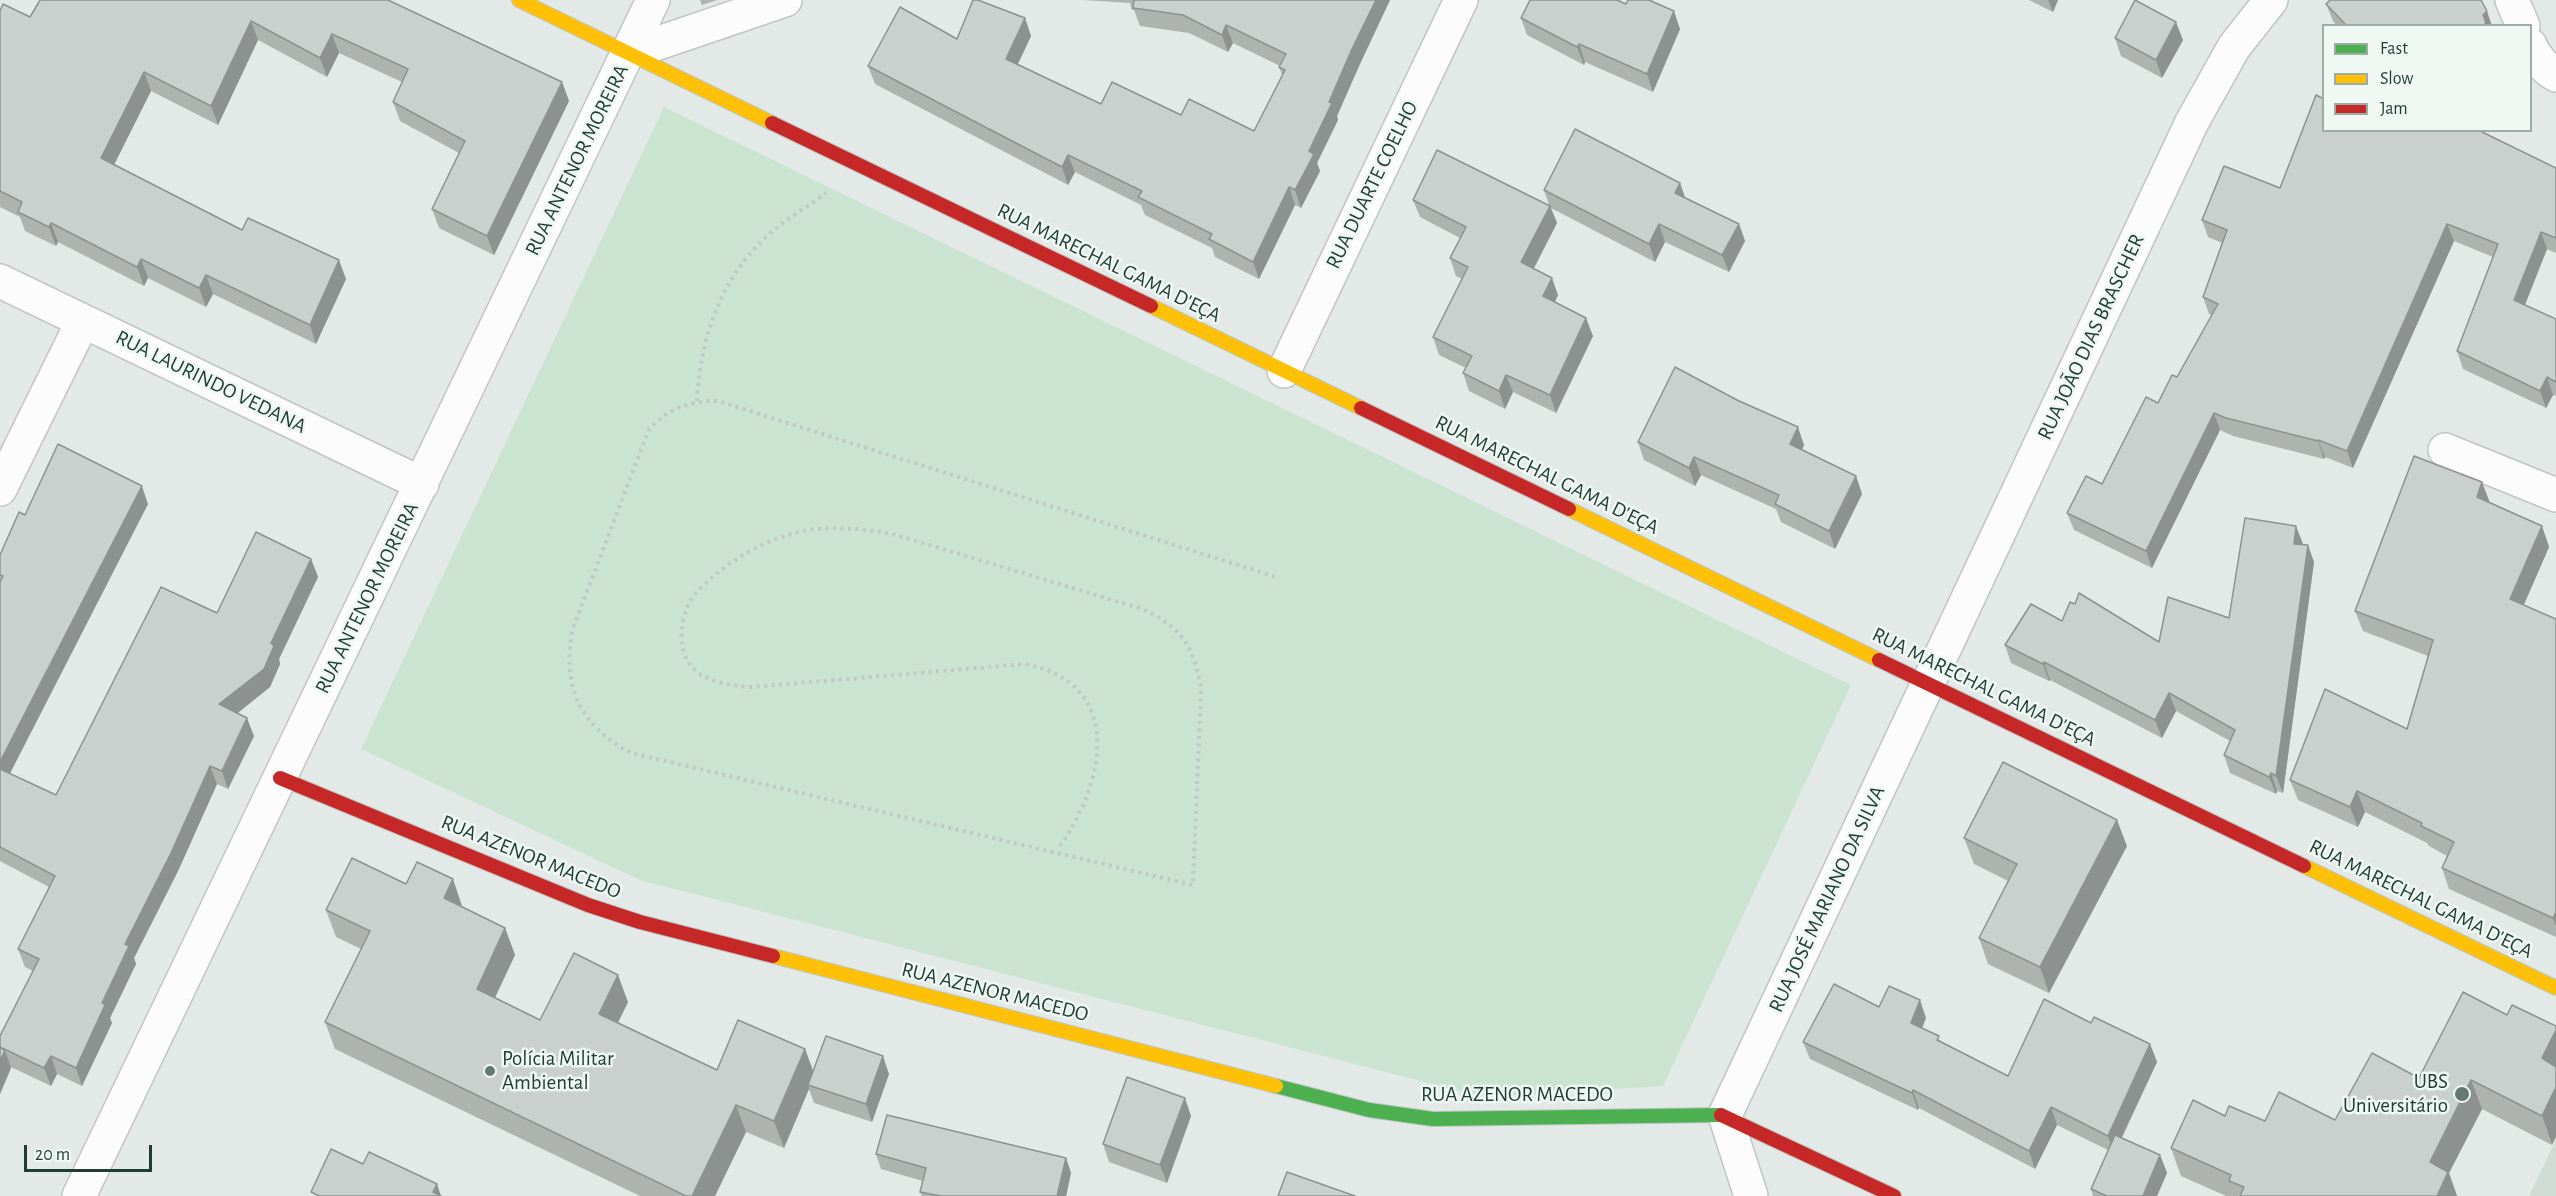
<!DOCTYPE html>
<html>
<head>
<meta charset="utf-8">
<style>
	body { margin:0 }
	#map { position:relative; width:2556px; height:1196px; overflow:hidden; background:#e3e9e6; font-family:"Alegreya Sans",sans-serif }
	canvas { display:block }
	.legend { position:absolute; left:2322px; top:24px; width:210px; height:108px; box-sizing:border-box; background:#f0f8f4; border:2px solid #9cada8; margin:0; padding:8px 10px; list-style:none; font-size:18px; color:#1f3d35 }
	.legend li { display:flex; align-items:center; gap:12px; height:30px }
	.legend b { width:30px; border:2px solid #9cada8 }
	.scale { position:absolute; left:24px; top:1145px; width:128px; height:27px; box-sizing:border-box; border:3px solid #1f3d35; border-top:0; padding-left:8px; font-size:18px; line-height:21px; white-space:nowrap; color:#1f3d35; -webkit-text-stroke:4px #f0f8f4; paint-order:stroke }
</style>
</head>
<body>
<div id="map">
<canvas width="2556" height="1196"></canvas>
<ul class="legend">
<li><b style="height:8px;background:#4caf50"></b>Fast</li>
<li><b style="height:8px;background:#ffc107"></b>Slow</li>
<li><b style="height:8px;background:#c62828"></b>Jam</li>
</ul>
<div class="scale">20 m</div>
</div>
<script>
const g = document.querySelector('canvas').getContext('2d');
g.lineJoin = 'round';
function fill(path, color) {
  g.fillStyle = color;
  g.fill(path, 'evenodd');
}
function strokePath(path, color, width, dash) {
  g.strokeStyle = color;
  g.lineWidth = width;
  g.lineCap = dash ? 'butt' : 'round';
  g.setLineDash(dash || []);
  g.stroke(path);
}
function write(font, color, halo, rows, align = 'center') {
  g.font = font + ' "Alegreya Sans",sans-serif';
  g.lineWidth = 5;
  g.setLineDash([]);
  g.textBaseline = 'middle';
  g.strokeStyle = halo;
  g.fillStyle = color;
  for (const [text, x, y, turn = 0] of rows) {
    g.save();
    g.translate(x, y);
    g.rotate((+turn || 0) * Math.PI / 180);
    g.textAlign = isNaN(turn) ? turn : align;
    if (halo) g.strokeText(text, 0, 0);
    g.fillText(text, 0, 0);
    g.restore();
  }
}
const built = new Path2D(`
	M2556 1140V1196H2529Z`);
const green = new Path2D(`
	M664 107 1851 685 1663 1086 1483 1097 640 880 361 749Z`);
const path = new Path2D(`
	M697 401C700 341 719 282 763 240 782 221 805 209 826 193
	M1060 846C1105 782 1126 684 1025 664L752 687C713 685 678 675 682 629 683 615 688 601 698 591 726 561 768 537 809 530 838 526 867 529 896 535L1139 608C1180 625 1195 646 1201 690L1193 885 631 753C579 725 561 686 573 628L649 429C669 408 689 401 718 401L1279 578`);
const street = new Path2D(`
	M2512 0 2523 26
	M2530 45C2535 57 2545 69 2556 75
	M629 53 785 0
	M0 281 422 484
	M1284 371 1461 0
	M2445 450 2556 495
	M0 489 83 321
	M79 1196 653 0
	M1751 1196 1725 1115 2192 122 2234 47 2271 0`);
const fast = new Path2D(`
	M1276 1086 1369 1110 1433 1119 1721 1115`);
const slow = new Path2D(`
	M519 0 772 123
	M1151 306 1361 408
	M1569 509 1879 660
	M2304 866 2556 988
	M773 956 1276 1086`);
const jam = new Path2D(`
	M772 123 1151 306
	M1361 408 1569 509
	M1879 660 2304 866
	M280 778 588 905 640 922 773 956
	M1721 1115 1894 1196`);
const wall = new Path2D(`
	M388 0 562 82 569 101 494 255 439 228 432 209 459 153 400 121 393 102 402 82 339 53 327 77 258 40 218 125 151 91 114 164 242 230 346 279 316 344 213 294 206 307 148 278 144 286 58 242 56 246 25 231 20 217 0 207V11L30 17Z
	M700 0H717L702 5Z
	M1083 0H1390L1359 66 1337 116 1338 120 1317 163 1320 171 1301 208 1295 205 1259 279 1215 257 1212 248 1145 215 1141 205 1075 172 1068 185 875 84 868 66 1025 18 1031 36 1018 64 1101 104 1181 115 1254 131 1282 75 1279 67 1280 66 1233 43 1228 52 1189 33 1140 26 1134 10H1132L1130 3Z
	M2029 0H2058L2053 12Z
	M1626 4 1680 29 1653 92 1585 62 1584 65 1527 35 1521 18Z
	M2326 4 2492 26H2337L2333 21Z
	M2115 38 2183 40 2162 78 2121 56Z
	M2324 130 2556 168V253L2547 249 2525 305 2556 319V396L2553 395 2546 408 2463 369 2457 351 2493 257 2454 241 2353 468 2325 457 2324 459 2233 436 2220 430 2152 568 2074 530 2067 513 2102 484 2177 377 2212 315 2209 314 2203 297 2222 243 2208 237 2202 220 2280 188Z
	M1680 183 1685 198 1739 224 1745 241 1729 272 1665 242 1655 262 1551 208 1557 223 1533 268 1558 295 1555 302 1593 336 1556 413 1513 392 1505 409 1469 391 1463 373 1466 368 1439 355 1433 337 1462 279 1456 276 1450 258 1460 238 1420 217 1413 200 1549 205 1544 190Z
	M1638 442 1804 445 1802 450 1856 476 1862 494 1835 549 1781 522 1776 509 1701 475 1695 486 1644 460Z
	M2490 503 2542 526 2549 547 2524 605 2556 619V937L2449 889 2442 868 2447 856 2429 846 2427 843 2365 812 2358 827 2298 800 2290 780 2407 729 2428 656 2363 631 2355 611Z
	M148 504 10 773 56 795 217 613 311 559 318 577 279 659 280 664 270 687 238 713 254 736 228 789 217 784 178 871 134 958 136 964 110 1018 112 1023 82 1086 57 1074 51 1086 11 1067V1068L0 1094V1036L33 971 25 967 18 949 49 887 0 861V555L25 515Z
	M2303 544 2314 562 2283 793 2277 791 2276 794 2230 773 2224 755 2230 741 2176 711 2162 738 2050 680 2049 681 2011 663 2005 645 2062 621 2159 642 2229 618Z
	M1964 838 2127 846 2049 993 1988 964 1979 938 2008 881 1974 864Z
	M406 884 462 907 505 928 515 955 495 998 540 1020 628 1002 618 1022 717 1070 805 1049 813 1071 889 1074 872 1122 814 1103 809 1089 784 1148 746 1132 715 1196H640L335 1049 325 1022 361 949 336 937 326 910Z
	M1879 1007 1926 1018 1922 1028 1941 1041 2008 1076 2091 1023 2150 1044 2157 1062 2122 1138 2160 1155 2167 1173 2157 1196H2093L2091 1189 2108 1150 2057 1125 2035 1169 1919 1108 1918 1110 1810 1059 1803 1042Z
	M2507 1015 2552 1145 2482 1109 2449 1173 2457 1196H2226L2181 1176 2171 1148 2225 1116 2265 1121 2335 1120 2419 1078Z
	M1191 1116 1167 1183 1109 1162 1103 1144Z
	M876 1154 1066 1158 1071 1173 1066 1196H922L920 1192 923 1181 881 1169Z`);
const shadedWall = new Path2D(`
	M1376 0H1390L1359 66 1337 116 1338 120 1317 163 1320 171 1301 208 1295 190 1309 151 1352 49Z
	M2048 0H2058L2053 12Z
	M1674 11 1680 29 1653 92 1647 74Z
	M2487 11 2492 26H2482L2483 15Z
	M1025 18 1031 36 1012 76 1006 59Z
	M251 21 258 40 218 125 211 106Z
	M2176 22 2183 40 2162 78 2156 60Z
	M1226 25 1233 43 1228 52 1222 35Z
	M332 34 339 53 327 77 320 58Z
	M1579 44 1585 62 1584 65 1577 47Z
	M144 72 151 91 108 177 101 158Z
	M562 82 569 101 494 255 487 236Z
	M1068 155 1075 172 1068 185 1062 167Z
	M1680 183 1686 200 1675 193Z
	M1289 187 1295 205 1259 279 1253 262Z
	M1550 206 1557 223 1528 280 1521 262Z
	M51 223 58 242 56 246 49 227Z
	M1659 224 1665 242 1655 262 1649 244Z
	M1739 224 1745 241 1729 272 1722 255Z
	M2447 224 2454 241 2353 468 2347 451Z
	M2541 232 2547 249 2520 317 2514 300Z
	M141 259 148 278 144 286 137 267Z
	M339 260 346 279 316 344 310 325Z
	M206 275 213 294 206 307 199 288Z
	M1552 278 1558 295 1549 314 1543 296Z
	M1586 318 1593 336 1556 413 1550 395Z
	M1506 375 1513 392 1505 409 1499 391Z
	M2547 377 2553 395 2546 408 2540 391Z
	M2214 413 2220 430 2152 568 2146 551Z
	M1798 427 1804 445 1797 461 1790 444Z
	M2318 440 2325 457 2324 459 2318 441Z
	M1694 457 1701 475 1695 486 1689 468Z
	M1856 476 1862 494 1835 549 1829 531Z
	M2482 482 2490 503 2477 497Z
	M142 486 148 504 4 785 0 775V762Z
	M2296 526 2303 544H2294Z
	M2542 526 2549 547 2517 620 2510 599Z
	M2308 545 2314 562 2283 793 2276 776Z
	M311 559 318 577 279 659 280 664 270 687 226 722 219 704 271 643Z
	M2044 662 2050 680 2049 681 2043 664Z
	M2169 693 2176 711 2162 738 2155 720Z
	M247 718 254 736 228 789 222 771Z
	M210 766 217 784 178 871 134 958 136 964 110 1018 112 1023 82 1086 76 1068 125 944Z
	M2271 773 2277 791 2276 794 2269 777Z
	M2357 791 2365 812 2358 827 2350 807Z
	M2117 820 2127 846 2049 993 2040 967Z
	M453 879 462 906 444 898Z
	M2556 912V926L2553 918Z
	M505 928 515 955 486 1016 477 989Z
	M618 975 628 1002 609 1041 599 1014Z
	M1920 1000 1926 1018 1917 1040 1911 1023Z
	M2556 1030V1079L2542 1058Z
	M2150 1044 2157 1062 2114 1153 2108 1136Z
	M805 1049 815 1076 808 1085 809 1089 784 1148 774 1121Z
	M5 1050 11 1068 0 1094V1061Z
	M51 1056 57 1074 51 1086 44 1068Z
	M883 1056 889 1074 872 1122 866 1104Z
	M2471 1080 2482 1109 2449 1173 2457 1196H2437L2430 1162Z
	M2556 1087V1137L2552 1145 2542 1116Z
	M1913 1090 1919 1108 1918 1110 1912 1093Z
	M1185 1098 1191 1116 1167 1183 1160 1165Z
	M736 1105 746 1132 715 1196H692Z
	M2051 1107 2057 1125 2035 1169 2029 1151Z
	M2160 1155 2167 1173 2157 1196H2143Z
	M1066 1158 1071 1173 1066 1196H1057Z
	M437 1184 441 1196 433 1192Z`);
const building = new Path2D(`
	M40 0H388L562 82 487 236 432 209 465 141 393 102 408 69 332 34 320 58 251 21 211 106 144 72 101 158 242 230 248 218 339 260 310 325 206 275 199 288 141 259 137 267 51 223 49 227 18 212 22 202 0 191V11L3 4 30 17Z
	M973 0H978L1025 18 1006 59 1101 104 1112 82 1181 115 1189 99 1254 131 1285 70 1279 67 1286 54 1226 25 1222 35 1183 15 1133 8 1134 0H1376L1352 49 1329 102 1332 103 1309 151 1314 154 1295 190 1289 187 1253 262 1209 239 1212 234 1138 197 1142 191 1068 155 1062 167 868 66 900 7 957 39Z
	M1530 0H1617L1626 4 1628 0H1649L1674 11 1647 74 1579 44 1577 47 1521 18Z
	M2135 0 2176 22 2156 60 2115 38Z
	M2330 0H2481L2487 11 2483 15 2486 23 2482 26H2347L2326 4Z
	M2316 95 2324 99V130H2478L2556 168V238L2541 232 2514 300 2556 319V382L2547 377 2540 391 2457 351 2498 244 2447 224 2347 451 2318 440V441L2226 418 2214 413 2146 551 2067 513 2086 476 2102 484 2146 397 2158 403 2172 375 2177 377 2218 304 2203 297 2227 230 2202 220 2224 166 2280 188Z
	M1575 129 1680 183 1675 193 1739 224 1722 255 1659 224 1649 244 1544 190Z
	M1437 150 1550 206 1521 262 1552 278 1543 296 1586 318 1550 395 1506 375 1499 391 1463 373 1472 356 1433 337 1468 267 1450 258 1466 227 1413 200Z
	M1675 367 1737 400 1798 427 1790 444 1856 476 1829 531 1775 504 1779 495 1694 457 1689 468 1638 442Z
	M58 444 142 486 0 762V582L3 576 0 575V555L19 512 25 515Z
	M2414 456 2482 482 2477 497 2542 526 2510 599 2556 619V912L2553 918 2442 868 2454 842 2421 826 2422 823 2357 791 2350 807 2290 780 2325 689 2407 729 2433 640 2355 611Z
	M2245 518 2296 526 2294 544 2308 545 2276 776 2271 773 2269 777 2224 755 2235 730 2169 693 2155 720 2044 662 2043 664 2005 645 2031 604 2062 621 2070 602 2075 604 2079 593 2159 642 2168 597 2229 618Z
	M256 532 311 559 271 643 274 646 264 669 219 704 247 718 222 771 210 766 171 853 125 944 129 946 102 1003 105 1005 76 1068 51 1056 44 1068 0 1047V1036L39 959 18 949 55 876 0 847V769L56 795 161 587 217 613Z
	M2003 762 2117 820 2040 967 1979 938 2017 864 1964 838Z
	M352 858 406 884 417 862 453 879 444 898 505 928 477 989 540 1020 574 953 618 975 599 1014 717 1070 738 1020 805 1049 774 1121 736 1105 692 1196H686L325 1022 370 931 326 910Z
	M1834 984 1879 1007 1889 986 1920 1000 1911 1023 1939 1036 1937 1040 2008 1076 2044 999 2091 1023 2094 1017 2150 1044 2108 1136 2051 1107 2029 1151 1913 1090 1912 1093 1803 1042Z
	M2463 992 2507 1015 2512 1005 2556 1026V1030L2542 1058 2556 1067V1087L2542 1116 2471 1080 2430 1162 2448 1172 2437 1196H2240L2244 1187 2229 1181 2231 1175 2171 1148 2193 1100 2225 1116 2229 1106 2265 1121 2279 1092 2335 1120 2372 1053 2419 1078Z
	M826 1036 883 1056 866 1104 808 1085Z
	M0 1048 5 1050 0 1061Z
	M1127 1077 1185 1098 1160 1165 1103 1144Z
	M887 1115 1066 1158 1057 1196H941L920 1192 926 1168 876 1154Z
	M2115 1135 2160 1155 2143 1196H2107L2091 1189Z
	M331 1149 363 1164 369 1152 437 1184 433 1192 441 1196H319L311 1192Z
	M1287 1172 1355 1196H1278Z`);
const markers = [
	[490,1071,6,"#647973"],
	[2462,1094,8,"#647973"]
];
const streetNames = [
	["RUA ANTENOR MOREIRA",577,160,-64],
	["RUA DUARTE COELHO",1372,185,-64],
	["RUA MARECHAL GAMA D'EÇA",1109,263,26],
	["RUA JOÃO DIAS BRASCHER",2091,337,-65],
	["RUA LAURINDO VEDANA",211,382,26],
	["RUA MARECHAL GAMA D'EÇA",1547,475,26],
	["RUA ANTENOR MOREIRA",367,598,-64],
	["RUA MARECHAL GAMA D'EÇA",1984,687,26],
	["RUA AZENOR MACEDO",531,857,22],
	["RUA JOSÉ MARIANO DA SILVA",1827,899,-65],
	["RUA MARECHAL GAMA D'EÇA",2421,899,26],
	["RUA AZENOR MACEDO",995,992,14],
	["RUA AZENOR MACEDO",1517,1095]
];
const poiNames = [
	["Polícia Militar",502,1059],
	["Ambiental",502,1083],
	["UBS",2448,1082,"right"],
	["Universitário",2448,1106,"right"]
];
fill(built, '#d0dbd6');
fill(green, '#cbe4d2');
strokePath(street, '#c0c6c3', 36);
strokePath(fast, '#bec6c3', 16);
strokePath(slow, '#bec6c3', 16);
strokePath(jam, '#bec6c3', 16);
strokePath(path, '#c0c9c5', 4, [3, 4.5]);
strokePath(street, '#fbfcfb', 33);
strokePath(fast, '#4caf50', 14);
strokePath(slow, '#ffc107', 14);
strokePath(jam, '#c62828', 14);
fill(wall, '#aeb3b0');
fill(shadedWall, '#8d9290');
fill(building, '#cad0cd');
strokePath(building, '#8d9290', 1.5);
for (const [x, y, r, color] of markers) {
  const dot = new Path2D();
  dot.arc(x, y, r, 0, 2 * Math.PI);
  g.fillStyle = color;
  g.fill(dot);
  strokePath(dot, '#f0f8f4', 2);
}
write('21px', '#1f3d35', '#f0f8f4', streetNames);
write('21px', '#1f3d35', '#f0f8f4', poiNames, 'left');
</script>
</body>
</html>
